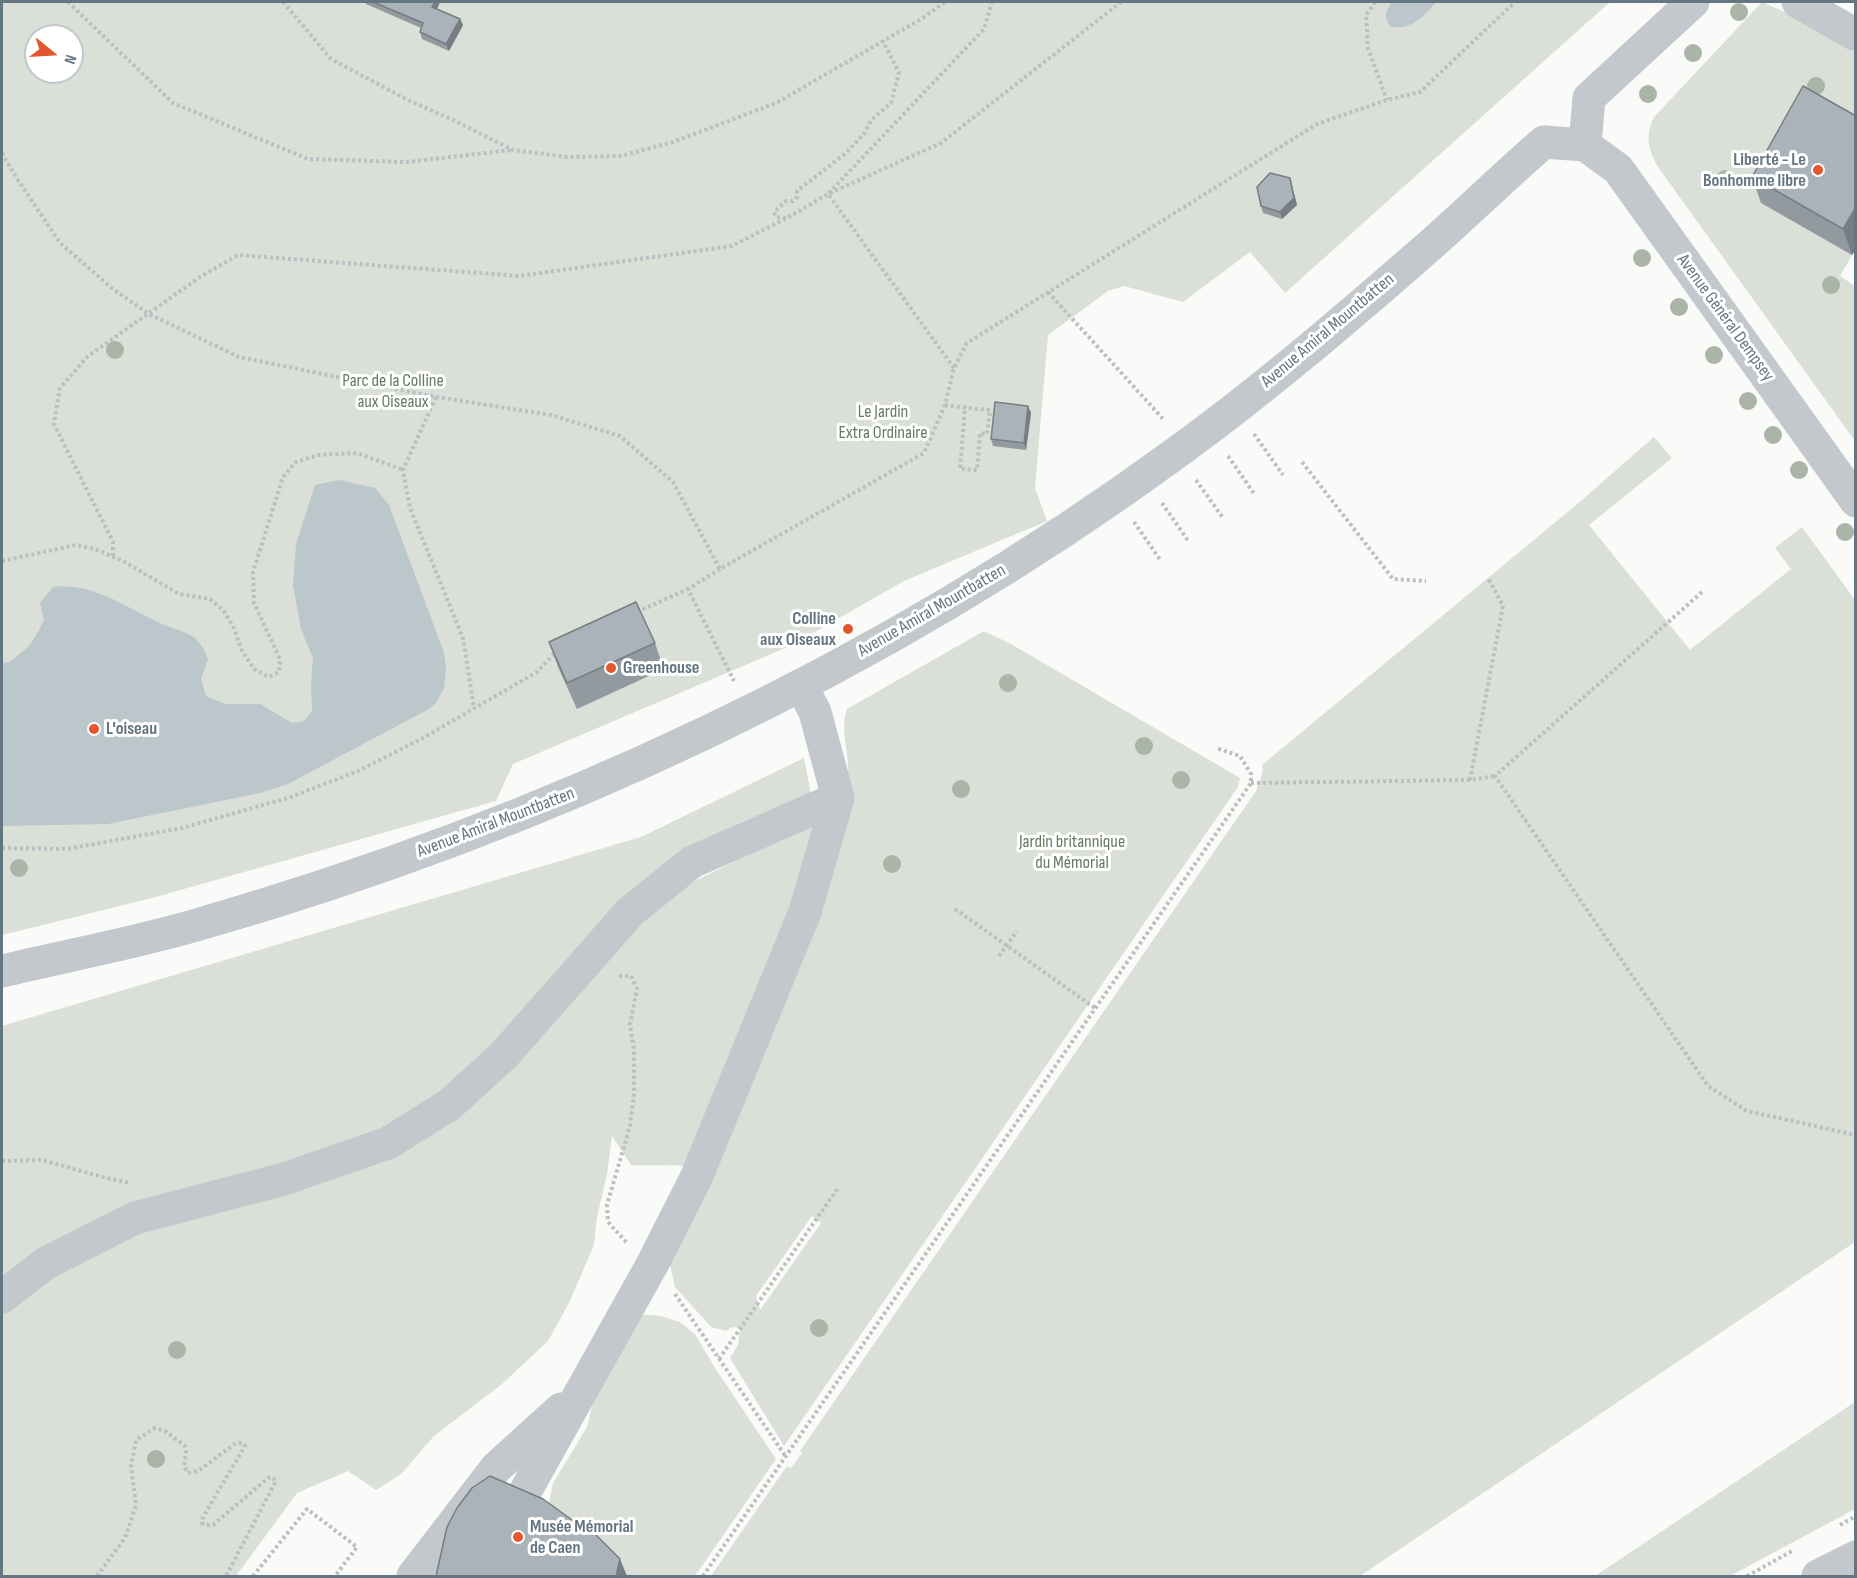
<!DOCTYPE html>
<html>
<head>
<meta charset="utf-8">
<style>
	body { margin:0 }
	#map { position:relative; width:1857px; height:1578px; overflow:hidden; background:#fafaf8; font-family:"Sofia Sans Condensed",sans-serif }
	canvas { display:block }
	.frame { position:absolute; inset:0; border:3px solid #657683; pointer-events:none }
	.north { position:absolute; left:24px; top:24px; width:60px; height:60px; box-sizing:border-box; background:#fff; border:2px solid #c1c8cd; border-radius:50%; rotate:108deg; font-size:16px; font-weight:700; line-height:24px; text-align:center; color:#657683 }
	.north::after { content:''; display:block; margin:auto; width:21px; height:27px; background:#e4572e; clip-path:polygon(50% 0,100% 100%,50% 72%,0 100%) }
</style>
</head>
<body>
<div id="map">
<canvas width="1857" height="1578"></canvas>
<div class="frame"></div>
<div class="north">N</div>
</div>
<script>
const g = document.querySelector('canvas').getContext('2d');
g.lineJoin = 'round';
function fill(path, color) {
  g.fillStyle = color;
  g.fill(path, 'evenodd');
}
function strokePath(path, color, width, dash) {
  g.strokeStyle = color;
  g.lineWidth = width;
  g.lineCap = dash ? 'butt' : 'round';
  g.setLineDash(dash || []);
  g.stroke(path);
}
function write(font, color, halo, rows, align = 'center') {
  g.font = font + ' "Sofia Sans Condensed",sans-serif';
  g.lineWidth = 6;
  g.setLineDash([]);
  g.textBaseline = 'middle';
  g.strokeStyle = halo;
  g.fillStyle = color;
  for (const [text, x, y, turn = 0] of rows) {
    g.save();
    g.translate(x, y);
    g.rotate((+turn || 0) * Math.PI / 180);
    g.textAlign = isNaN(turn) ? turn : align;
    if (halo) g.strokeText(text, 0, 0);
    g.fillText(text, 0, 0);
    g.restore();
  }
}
const green = new Path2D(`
	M2 2H1610L1285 293 1250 252 1183 302 1124 286 1108 291 1048 335 1035 488 1047 521 904 581 790 646 513 764 496 801 152 898 2 935ZM36 36H72V72H36Z
	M1762 2 1787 13 1855 53 1852 255 1840 276 1855 286V441L1658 167C1648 149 1645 136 1654 117Z
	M1654 437 1672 458 1589 525 1690 650 1791 569 1775 548 1802 527 1855 600V1242L1360 1576H711L787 1466 791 1468 802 1453 800 1451 1256 791 1263 771 1262 765 1575 506Z
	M984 631 1011 644 1240 778 1238 787 784 1446 730 1358 738 1345 740 1328 732 1327 726 1331 711 1327 675 1287 667 1252 845 815C846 799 847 783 848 767 848 747 840 729 847 709ZM812 1216 821 1223 760 1310 756 1296Z
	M804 758 811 795 737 824 424 1111 2 1288V1026L641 837Z
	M820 819 817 843 693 1168C673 1163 652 1167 631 1165L612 1136 607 1174 597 1217 594 1245 569 1303 548 1341 502 1384 434 1436 401 1474 376 1490 348 1471 297 1493 236 1576H2V1303L146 1224 392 1152 661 905 693 882Z
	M637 1314 660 1316 680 1322 695 1334 715 1368 776 1459 695 1576H621L548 1507 553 1483 587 1427 600 1374Z
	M1855 1402V1509L1730 1576H1595Z`);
const water = new Path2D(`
	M1392 2H1436C1425 16 1409 32 1390 26 1384 16 1385 11 1392 2Z
	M339 480 375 488 389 505 444 653 446 667 444 688 436 703 427 710 288 784 260 793 108 824 2 826V663L10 662 29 646 38 632 44 620 40 603 53 587C93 582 126 608 162 624 172 628 183 631 192 636 200 641 205 651 208 659L201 679 206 696 225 704H260L292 723 304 721 312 711 311 682 313 658 301 629 293 585 296 544 315 485Z`);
const path = new Path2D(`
	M68 2 173 103 308 159 407 162 512 150
	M283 2 331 59 406 99 455 121 513 150 567 157 621 156 673 142 776 103 923 18 945 2
	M1375 2 1366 15 1368 48 1387 100
	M2 153 16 177 60 243 113 289 149 314 239 357 436 397 551 415 620 436 673 482 720 569 924 453 945 405 954 368 967 343 1317 124 1387 100 1420 92 1515 2
	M786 218 776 217 774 212 786 201H793L797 197V191L846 153 864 134 872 119 891 103 899 73 883 41
	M1048 292 1164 420
	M954 368 828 194 984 29 992 2
	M436 397 403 470 410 508 463 638 474 708
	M945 405C960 407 975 409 990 410L987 434 980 433 977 470 960 469 965 407
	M1254 434 1283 475
	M1228 456 1255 495
	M1302 462 1393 579 1426 581
	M1196 480 1223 518
	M1162 503 1189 542
	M1134 522 1161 561
	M113 556V542L54 424 60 388 87 357 200 277 238 255 519 276 732 246 787 218 828 194 941 143 1121 2
	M2 561 76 545 95 549 123 561 179 594 210 599 223 610 233 626 242 651 254 669 269 677 279 672 280 659 254 603 253 572 283 477 296 462 318 455 357 453 403 470
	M720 569 688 589 734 681
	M1702 592 1495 776 1708 1086 1747 1111 1856 1135
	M637 612 688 589
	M1470 780 1503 606 1488 578
	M1251 783 1470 780 1495 776
	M2 848 67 849 182 828 291 797 358 771 423 738 537 672 555 653
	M955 909 1095 1008
	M999 956 1017 931
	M619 976H631L637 989 630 1024 634 1049V1093L630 1126 607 1205 608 1222 627 1243
	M2 1161 42 1160 110 1179 131 1183
	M675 1294 786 1457
	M719 1359 838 1188
	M1840 1525 1856 1516
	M97 1576 125 1538 136 1505 131 1466 136 1440 155 1428 165 1431 185 1446 186 1452 184 1466 188 1473 198 1471 236 1443H243L245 1446 203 1517 202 1523 205 1525H213L268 1478 272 1477 276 1481 226 1576
	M253 1576 307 1509 357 1547 335 1576
	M703 1576 1251 783V774L1240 756 1216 748
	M1747 1576 1794 1550`);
const minor = new Path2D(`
	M1798 2 1856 35
	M1585 145 1618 169 1856 501
	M2 971C65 956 130 944 193 926 543 826 881 669 1176 453 1260 392 1340 324 1418 256 1461 219 1501 179 1544 142L1585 145 1589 98 1693 2
	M2 1297 46 1263 135 1218 284 1179 388 1143 449 1105 504 1055 630 912 692 862 838 798
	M516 1508 653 1263 696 1178 805 912 838 798 815 712 801 685
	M413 1576 496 1468 561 1409
	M1818 1576 1856 1557`);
const trees = [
	[1739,12],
	[1693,53],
	[1816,86],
	[1648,94],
	[1725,179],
	[1642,258],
	[1831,285],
	[1679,307],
	[115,350],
	[1714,355],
	[1748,401],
	[1773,435],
	[1799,470],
	[1845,532],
	[1008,683],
	[1144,746],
	[1181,780],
	[961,789],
	[892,864],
	[19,868],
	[819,1328],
	[177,1350],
	[156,1459]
];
const wall = new Path2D(`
	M365 2H440L437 9 460 19 463 25 449 51 422 39 420 32 421 28 366 4Z
	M1856 116V249L1852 255 1761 203 1752 177Z
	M1290 178 1297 205 1282 219 1263 213 1261 206Z
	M1028 406 1031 413 1026 450 993 446 991 439Z
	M549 642 655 643 664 669 577 709 558 667Z`);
const shadedWall = new Path2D(`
	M435 2H440L435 14 432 7Z
	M460 19 463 25 449 51 446 44Z
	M1290 178 1297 205 1282 219 1280 212Z
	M1856 207V249L1852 255 1843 229Z
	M1028 406 1031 413 1026 450 1024 443Z
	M620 1559 627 1576H616Z`);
const building = new Path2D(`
	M373 2H435L432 7 460 19 446 44 420 32 423 23Z
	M1803 86 1856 116V207L1843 229 1752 177Z
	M1270 173 1290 178 1294 198 1280 212 1261 206 1257 187Z
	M995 402 1028 406 1024 443 991 439Z
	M636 602 655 643 567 683 549 642Z
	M490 1476 543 1499 586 1530 588 1527 620 1559 616 1576H436L447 1527 457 1508 472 1488Z`);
const markers = [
	[1818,170,6,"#e4572e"],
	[848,629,6,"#e4572e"],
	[611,668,6,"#e4572e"],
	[94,729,6,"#e4572e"],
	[518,1537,6,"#e4572e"]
];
const poiNames = [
	["Liberté - Le",1806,160,"right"],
	["Bonhomme libre",1806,181,"right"],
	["Colline",836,619,"right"],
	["aux Oiseaux",836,640,"right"],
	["Greenhouse",623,668],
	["L'oiseau",106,729],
	["Musée Mémorial",530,1527],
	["de Caen",530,1548]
];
const streetNames = [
	["Avenue Général Dempsey",1725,318,54],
	["Avenue Amiral Mountbatten",1328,331,-40],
	["Avenue Amiral Mountbatten",932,611,-30],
	["Avenue Amiral Mountbatten",496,823,-21]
];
const parkNames = [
	["Parc de la Colline",393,381],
	["aux Oiseaux",393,402],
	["Le Jardin",883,412],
	["Extra Ordinaire",883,433],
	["Jardin britannique",1072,842],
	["du Mémorial",1072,863]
];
fill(green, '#dadfd7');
fill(water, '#bbc7cb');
strokePath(path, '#bbbfc2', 4, [3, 3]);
strokePath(minor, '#c3c8cc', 33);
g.fillStyle = '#aab4a7';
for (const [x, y] of trees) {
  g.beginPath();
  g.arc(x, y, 9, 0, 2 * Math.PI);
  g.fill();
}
fill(wall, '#929a9f');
fill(shadedWall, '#777d82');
fill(building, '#aab3b9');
strokePath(building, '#777d82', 1.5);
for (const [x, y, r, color] of markers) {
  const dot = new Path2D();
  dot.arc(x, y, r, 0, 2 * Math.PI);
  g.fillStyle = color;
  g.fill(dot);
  strokePath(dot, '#fff', 2);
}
write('bold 18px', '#657683', '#fff', poiNames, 'left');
write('18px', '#657683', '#fff', streetNames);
write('18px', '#687a64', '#fff', parkNames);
</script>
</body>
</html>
